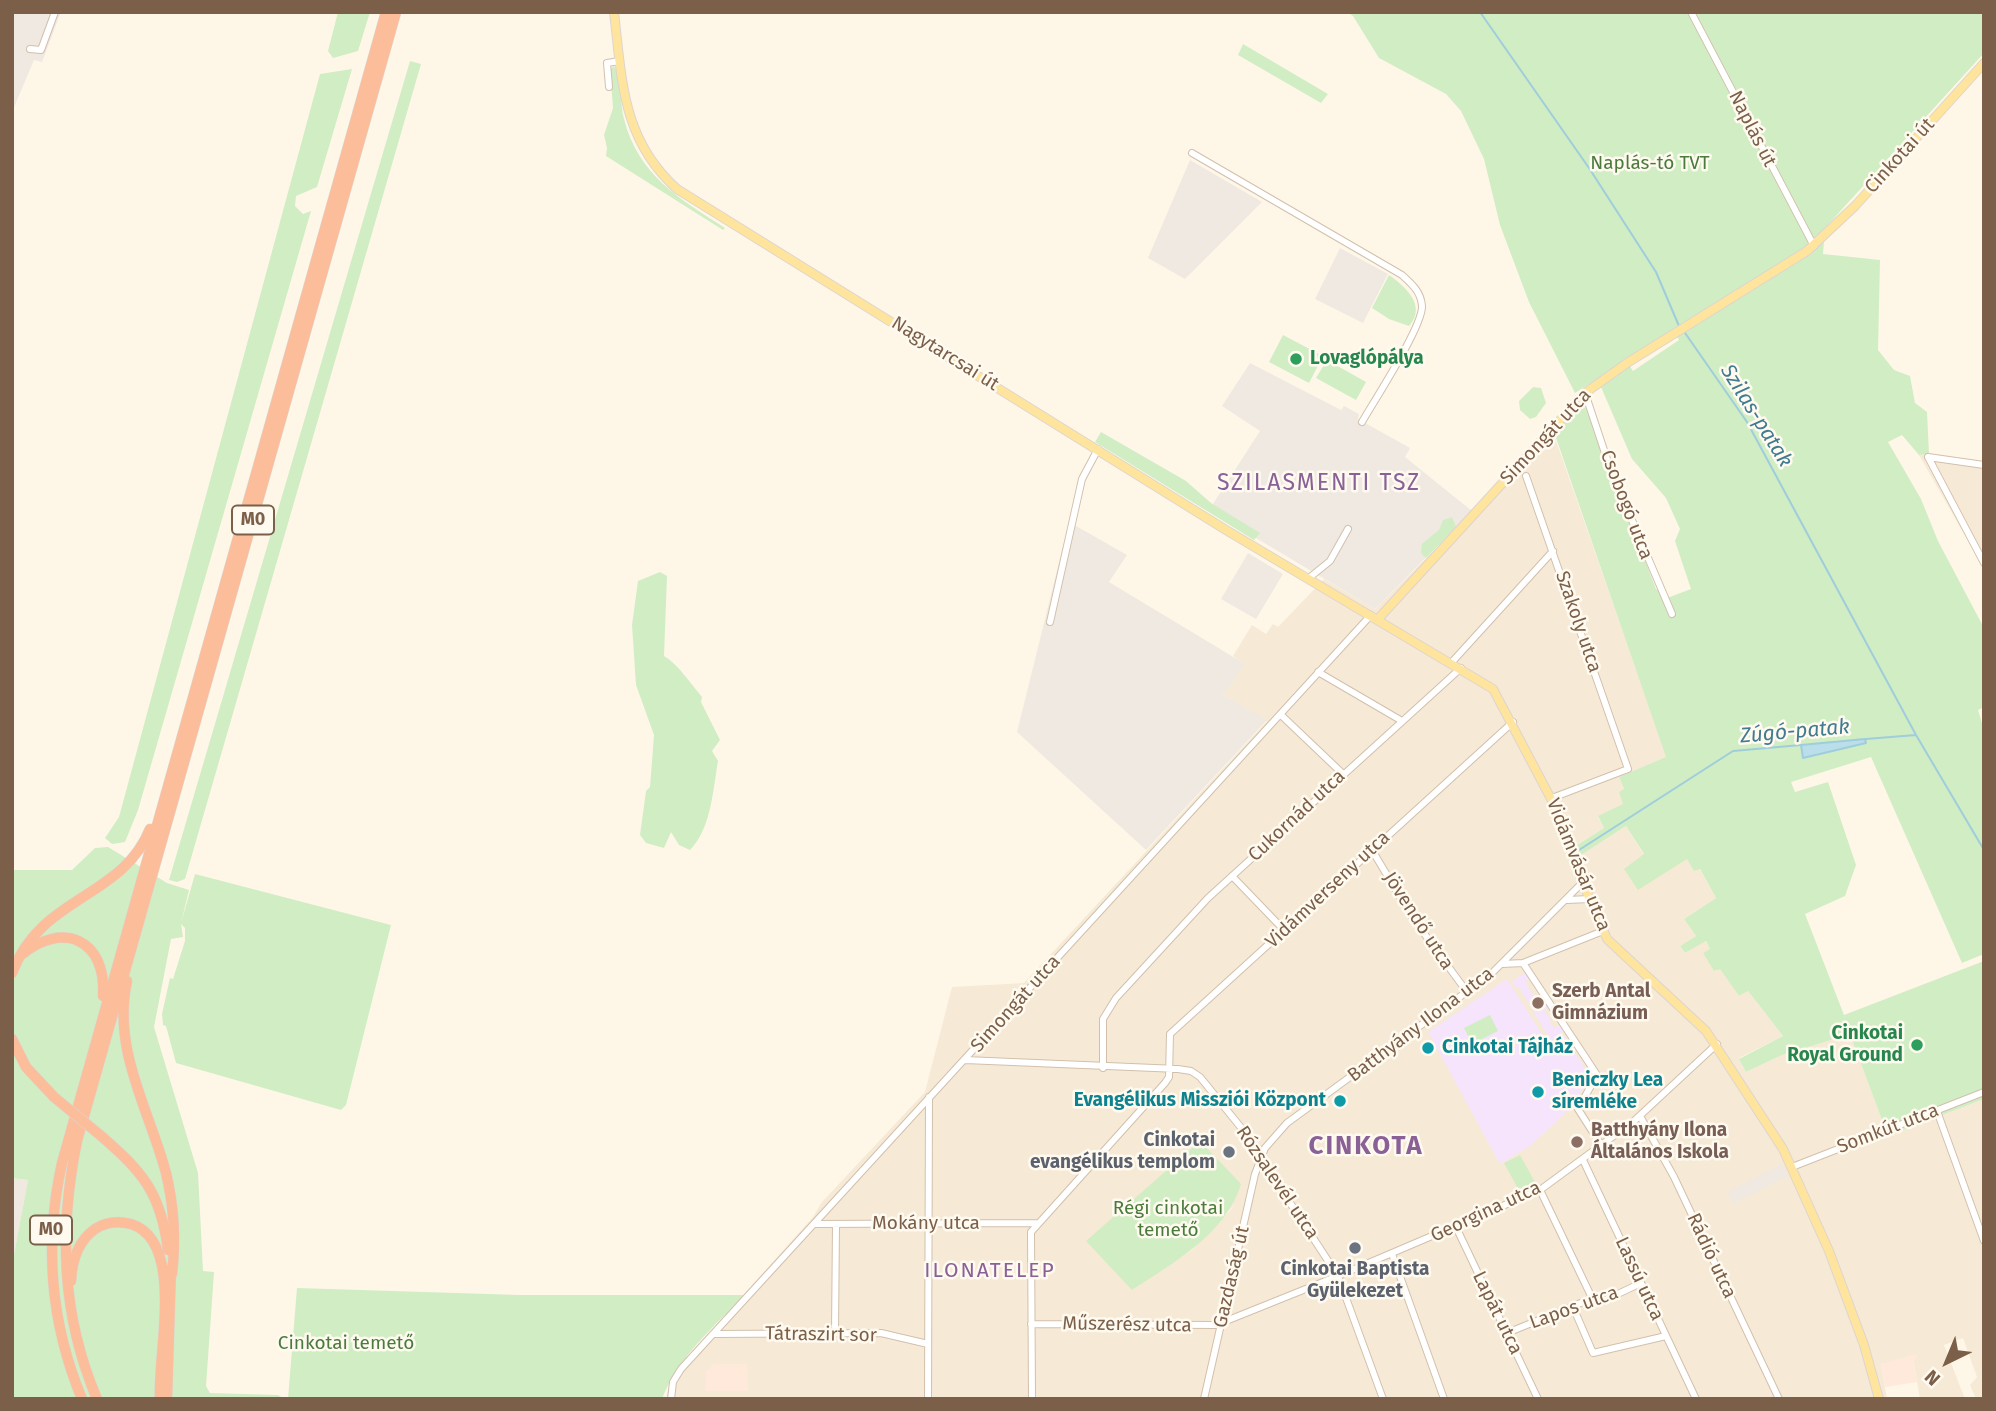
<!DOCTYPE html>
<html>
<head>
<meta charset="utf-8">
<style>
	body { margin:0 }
	#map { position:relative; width:1996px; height:1411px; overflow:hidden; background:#fef7e8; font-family:"Fira Sans",sans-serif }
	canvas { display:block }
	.frame { position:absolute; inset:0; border:14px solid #7b5f49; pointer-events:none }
	.north { position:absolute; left:1912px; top:1327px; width:70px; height:70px; -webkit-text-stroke:5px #fffaf0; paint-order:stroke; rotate:223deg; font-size:19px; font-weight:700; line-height:28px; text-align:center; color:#7b5f49 }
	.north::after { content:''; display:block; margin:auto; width:24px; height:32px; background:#7b5f49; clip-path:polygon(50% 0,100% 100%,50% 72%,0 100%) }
</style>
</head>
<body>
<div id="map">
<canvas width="1996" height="1411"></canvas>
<div class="frame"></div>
<div class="north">N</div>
</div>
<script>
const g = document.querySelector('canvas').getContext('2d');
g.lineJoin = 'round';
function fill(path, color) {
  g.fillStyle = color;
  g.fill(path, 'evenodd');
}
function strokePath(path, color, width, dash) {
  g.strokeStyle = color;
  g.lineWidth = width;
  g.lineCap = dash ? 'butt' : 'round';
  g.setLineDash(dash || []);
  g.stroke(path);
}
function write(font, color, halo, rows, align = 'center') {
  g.font = font + ' "Fira Sans",sans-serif';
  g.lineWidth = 5;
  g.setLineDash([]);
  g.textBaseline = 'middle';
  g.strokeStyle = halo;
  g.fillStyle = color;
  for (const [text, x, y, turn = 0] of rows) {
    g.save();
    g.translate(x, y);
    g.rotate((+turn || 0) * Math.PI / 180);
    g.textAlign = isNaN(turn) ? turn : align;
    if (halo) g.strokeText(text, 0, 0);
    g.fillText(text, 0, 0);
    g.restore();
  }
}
const residential = new Path2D(`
	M1553 432 1667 758 1619 777 1624 789 1623 805 1598 817 1604 828 1578 844 1582 854 1626 826 1644 855 1687 859 1699 868 1716 898 1684 919 1696 936 1680 946 1685 953 1705 941 1711 949 1703 953 1715 971 1720 968 1739 996 1748 991 1783 1036 1739 1058 1746 1072 1782 1055 1850 1033 1888 1136 1984 1099V1399H1976L1970 1385 1977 1377 1963 1338 1944 1345 1965 1399H1920L1913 1359 1881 1364 1887 1399H666L671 1379 693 1351 813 1217 822 1202 925 1092 952 987 1024 983 1267 721 1223 695 1244 664 1233 656 1252 625 1266 634 1273 624 1278 627 1324 579 1375 609ZM1235 1205 1193 1249 1132 1290Z
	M1929 454 1984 462V569L1919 455Z`);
const commercial = new Path2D(`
	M1916 1354 1917 1358 1913 1360 1917 1382 1885 1387 1881 1364Z
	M714 1364H747L748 1391H706V1372Z`);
const industrial = new Path2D(`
	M12 12H61L42 62 34 60 12 112Z
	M1190 160 1262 202 1185 279 1148 258Z
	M1340 248 1388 274 1363 323 1315 299Z
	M1250 363 1341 410 1344 406 1359 414 1358 419 1410 448 1405 457 1472 511 1375 609 1209 510 1260 431 1222 406Z
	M1069 522 1127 555 1109 582 1245 664 1223 695 1267 720 1146 850 1017 732Z
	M1248 553 1283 574 1256 619 1221 599Z
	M1782 1164 1788 1176 1733 1204 1727 1192Z
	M12 1178 28 1180 12 1265Z`);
const education = new Path2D(`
	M1527 972 1531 978 1525 982 1536 999 1542 995 1550 1007 1543 1011 1551 1018 1549 1020 1554 1028 1560 1024 1564 1031 1551 1040 1564 1035 1590 1076 1573 1106 1530 1146 1500 1164 1428 1032 1507 979 1547 1042 1551 1041 1519 987 1516 988 1512 981Z`);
const green = new Path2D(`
	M338 12H370L358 51 333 58 328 51Z
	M1347 12H1984V53L1825 228 1823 254 1880 260 1878 350 1894 370 1910 376 1915 403 1927 412 1929 454 1919 455 1902 435 1888 442 1921 499 1938 541 1984 628V707L1978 710 1984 730V954L1962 963 1871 757 1791 782 1795 792 1828 782 1856 865 1845 896 1805 914 1844 1015 1984 961V1099L1888 1136 1850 1034 1782 1055 1746 1072 1739 1059 1783 1036 1748 991 1739 996 1720 969 1714 971 1703 953 1710 949 1706 941 1685 953 1680 946 1696 936 1684 919 1716 898 1700 869 1694 871 1687 859 1638 890 1624 869 1644 854 1626 826 1581 855 1577 845 1604 828 1598 816 1623 804 1619 792 1624 789 1619 777 1666 757 1554 432 1583 401 1656 589 1667 598 1691 589 1675 541 1680 529 1666 498 1632 459 1601 387 1630 366 1633 371 1679 340 1674 331 1575 393 1529 302 1500 225 1484 159 1461 111 1446 94 1379 58 1353 16Z
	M1243 44 1328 94 1321 103 1238 55Z
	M410 61 421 64 185 879 177 882 169 880Z
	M614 66C622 78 620 104 624 119 638 175 680 199 725 228L723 230 606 156 607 148 604 135 613 108 610 69Z
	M352 69 317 187 296 196 295 206 303 214 311 211 138 810 125 842 112 844 105 838 119 817 320 74Z
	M1389 275C1406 287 1427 306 1409 326L1389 319 1372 308Z
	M1283 335 1323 356 1309 383 1269 362Z
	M1327 360 1366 382 1356 400 1316 378Z
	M1533 387 1541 388 1546 403 1536 417 1530 419 1520 410 1519 401Z
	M1101 432 1186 481 1211 503 1260 533 1254 540 1095 442Z
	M1452 517 1456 527 1426 558 1421 553 1422 544 1439 530 1443 520Z
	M660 572 667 576 664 656C678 664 691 684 702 697L701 702 720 740 712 751 718 761C713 790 711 829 690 850L679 845 671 832 664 848 646 843 640 835 646 791 650 787 654 735 636 685 632 625 638 581Z
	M108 847 167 883 189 890 181 923 195 874 391 925 346 1105 341 1110 176 1063 166 1026 163 1025 162 1014 170 978 173 979 185 941V928L181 924 183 937 171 939 154 1027 198 1173 203 1271 214 1272 206 1386 210 1393 278 1395 285 1399H12V1265L28 1180 12 1178V870H72L95 848Z
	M1490 1015 1498 1031 1472 1044 1464 1028Z
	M1200 1141 1241 1184C1226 1234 1173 1263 1132 1290L1086 1241Z
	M1520 1155 1536 1184 1520 1192 1504 1163Z
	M297 1288 520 1295H744C714 1327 678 1357 662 1399H288Z`);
const water = new Path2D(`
	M1865 739 1866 743 1803 758 1801 745Z`);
const stream = new Path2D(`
	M1480 12 1589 168 1656 272 1679 326
	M1683 330 1747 422 1916 735 1984 850
	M1866 739 1916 735
	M1579 850 1733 751 1801 745`);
const minor = new Path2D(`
	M1691 12 1814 246
	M30 49 41 50 55 12
	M609 87 607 63 620 61
	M1192 153 1402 275C1412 284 1421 292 1422 306 1423 326 1374 401 1362 422
	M1585 393 1611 471 1672 614
	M1928 457 1984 563
	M1928 457 1984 465
	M1526 476 1628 769 1552 798
	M1309 578 1330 561 1348 529
	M1050 622 1082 479 1098 449
	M1452 662 1553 551
	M1318 672 1402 721
	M1281 715 1343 774
	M1372 850 1412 917 1467 992
	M1232 876 1284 930
	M1567 900 1590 899
	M1523 963 1597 1075 1578 1109 1601 1145
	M1502 964 1523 963 1603 931
	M965 1060 1178 1069 1191 1071 1200 1077 1260 1151 1264 1163 1338 1276 1383 1399
	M1103 1068V1019L1116 998 1208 898 1461 668
	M1937 1111 1984 1241
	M1640 1116 1674 1177 1779 1399
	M1583 1160 1696 1399
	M1792 1167 1984 1092
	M1540 1190 1593 1300
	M814 1224 1038 1223
	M1456 1227 1538 1399
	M1392 1254 1444 1399
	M1573 1307 1593 1353 1666 1336
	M1031 1324 1216 1325 1338 1276 1540 1190 1634 1121 1717 1044
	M835 1333 836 1224
	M1507 1333 1588 1300 1603 1301 1641 1283
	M714 1334 881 1333 928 1344
	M671 1399 673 1382 681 1369 1371 615
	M928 1399 929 1097
	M1032 1399 1031 1232 1165 1083 1169 1077 1170 1034 1513 722
	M1204 1399 1255 1174 1265 1148 1287 1123 1491 974 1583 882`);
const major = new Path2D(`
	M614 12C622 80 622 140 677 189L1226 530 1493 689 1559 814 1580 876 1607 939 1706 1031 1783 1149 1829 1251 1864 1345 1879 1399
	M1378 619 1585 393 1627 363 1807 251 1855 206 1984 63`);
const highway = new Path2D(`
	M21 955C63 920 107 940 103 996
	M12 973C41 895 122 899 150 829
	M127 981C112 1050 149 1109 166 1173 174 1206 176 1240 172 1274
	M12 1039 26 1067 54 1097
	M100 1135C143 1172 161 1193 168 1250
	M71 1281C72 1260 78 1241 95 1229 106 1222 119 1221 131 1224 186 1241 157 1355 160 1399
	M82 1399C50 1322 44 1244 62 1163L386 12
	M97 1399C61 1314 59 1230 77 1141L396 12
	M167 1399 171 1269`);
const highwayBridge = new Path2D(`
	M54 1097 100 1135`);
const markers = [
	[1296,359,7,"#2e9e5b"],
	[1538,1003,7,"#8d6e63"],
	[1917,1045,7,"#2e9e5b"],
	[1428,1048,7,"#0f9aa8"],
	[1538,1092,7,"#0f9aa8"],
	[1340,1101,7,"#0f9aa8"],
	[1577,1142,7,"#8d6e63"],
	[1229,1152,7,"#6b7280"],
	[1355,1248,7,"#6b7280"]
];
const shields = [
	[253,520,42],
	[51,1230,42]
];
const shieldNames = [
	["M0",253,520],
	["M0",51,1230]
];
const streetNames = [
	["Naplás út",1752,129,63],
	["Cinkotai út",1900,156,-48],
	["Nagytarcsai út",945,354,32],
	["Simongát utca",1546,437,-47],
	["Csobogó utca",1626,505,69],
	["Szakoly utca",1578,622,71],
	["Cukornád utca",1297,816,-43],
	["Vidámvásár utca",1578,865,68],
	["Vidámverseny utca",1328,890,-43],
	["Jövendő utca",1418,921,57],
	["Simongát utca",1016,1004,-48],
	["Batthyány Ilona utca",1421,1025,-37],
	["Somkút utca",1888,1129,-21],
	["Rózsalevél utca",1277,1183,56],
	["Georgina utca",1486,1212,-25],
	["Mokány utca",926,1224],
	["Rádió utca",1711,1256,65],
	["Gazdaság út",1232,1277,-77],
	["Lassú utca",1639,1279,65],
	["Lapos utca",1574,1308,-20],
	["Lapát utca",1497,1313,64],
	["Műszerész utca",1127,1325,1],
	["Tátraszirt sor",821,1335,1]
];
const parkNames = [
	["Naplás-tó TVT",1650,164],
	["Régi cinkotai",1168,1209],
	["temető",1168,1231],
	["Cinkotai temető",346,1344]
];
const leisureNames = [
	["Lovaglópálya",1310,359],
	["Cinkotai",1903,1034,"right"],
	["Royal Ground",1903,1056,"right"]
];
const educationNames = [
	["Szerb Antal",1552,992],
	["Gimnázium",1552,1014],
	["Batthyány Ilona",1591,1131],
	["Általános Iskola",1591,1153]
];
const cultureNames = [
	["Cinkotai Tájház",1442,1048],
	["Beniczky Lea",1552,1081],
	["síremléke",1552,1103],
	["Evangélikus Missziói Központ",1326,1101,"right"]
];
const worshipNames = [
	["Cinkotai",1215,1141],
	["evangélikus templom",1215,1163],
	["Cinkotai Baptista",1355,1270,"center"],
	["Gyülekezet",1355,1292,"center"]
];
const waterNames = [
	["Szilas-patak",1756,416,58],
	["Zúgó-patak",1795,732,-5]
];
const neighbourhoodNames = [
	["ILONATELEP",990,1271]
];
const quarterNames = [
	["SZILASMENTI TSZ",1319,484]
];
const districtNames = [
	["CINKOTA",1366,1147]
];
fill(residential, '#f6ead6');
fill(commercial, '#ffe9db');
fill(industrial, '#efe9e1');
fill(education, '#f5e4fb');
fill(green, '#d1edc4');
fill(water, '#badeea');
strokePath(water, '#9fcddc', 2);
strokePath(stream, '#9fcddc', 2);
strokePath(minor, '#d2c0ac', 8);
strokePath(major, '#ddd5d0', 10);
strokePath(highway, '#ddd5d0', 11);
strokePath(minor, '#fff', 6);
strokePath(major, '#ffe49e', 8);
strokePath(highway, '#fcbd9b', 10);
strokePath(highwayBridge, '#ddd5d0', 11, []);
strokePath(highwayBridge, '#fcbd9b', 10);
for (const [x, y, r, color] of markers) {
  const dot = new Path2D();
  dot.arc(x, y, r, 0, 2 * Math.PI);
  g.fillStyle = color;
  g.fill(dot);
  strokePath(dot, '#fffaf0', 2.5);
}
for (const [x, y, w] of shields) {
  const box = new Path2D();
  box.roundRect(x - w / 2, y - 14.5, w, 29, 5);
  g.fillStyle = '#fffaf0';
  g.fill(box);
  strokePath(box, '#7b5f49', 2);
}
write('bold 18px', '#7b5f49', null, shieldNames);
write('19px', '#7b5f49', '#fffaf0', streetNames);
write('19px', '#4a7b3d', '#fffaf0', parkNames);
write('bold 19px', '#27864d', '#fffaf0', leisureNames, 'left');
write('bold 19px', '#785e54', '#fffaf0', educationNames, 'left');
write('bold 19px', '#0d838f', '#fffaf0', cultureNames, 'left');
write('bold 19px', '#5b616d', '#fffaf0', worshipNames, 'right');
write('italic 21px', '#417b90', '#fffaf0', waterNames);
g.letterSpacing = '2px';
write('21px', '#8a6197', '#fffaf0', neighbourhoodNames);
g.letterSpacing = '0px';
g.letterSpacing = '2px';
write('23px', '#8a6197', '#fffaf0', quarterNames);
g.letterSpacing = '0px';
g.letterSpacing = '2px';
write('bold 26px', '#8a6197', '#fffaf0', districtNames);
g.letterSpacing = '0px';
</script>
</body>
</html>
